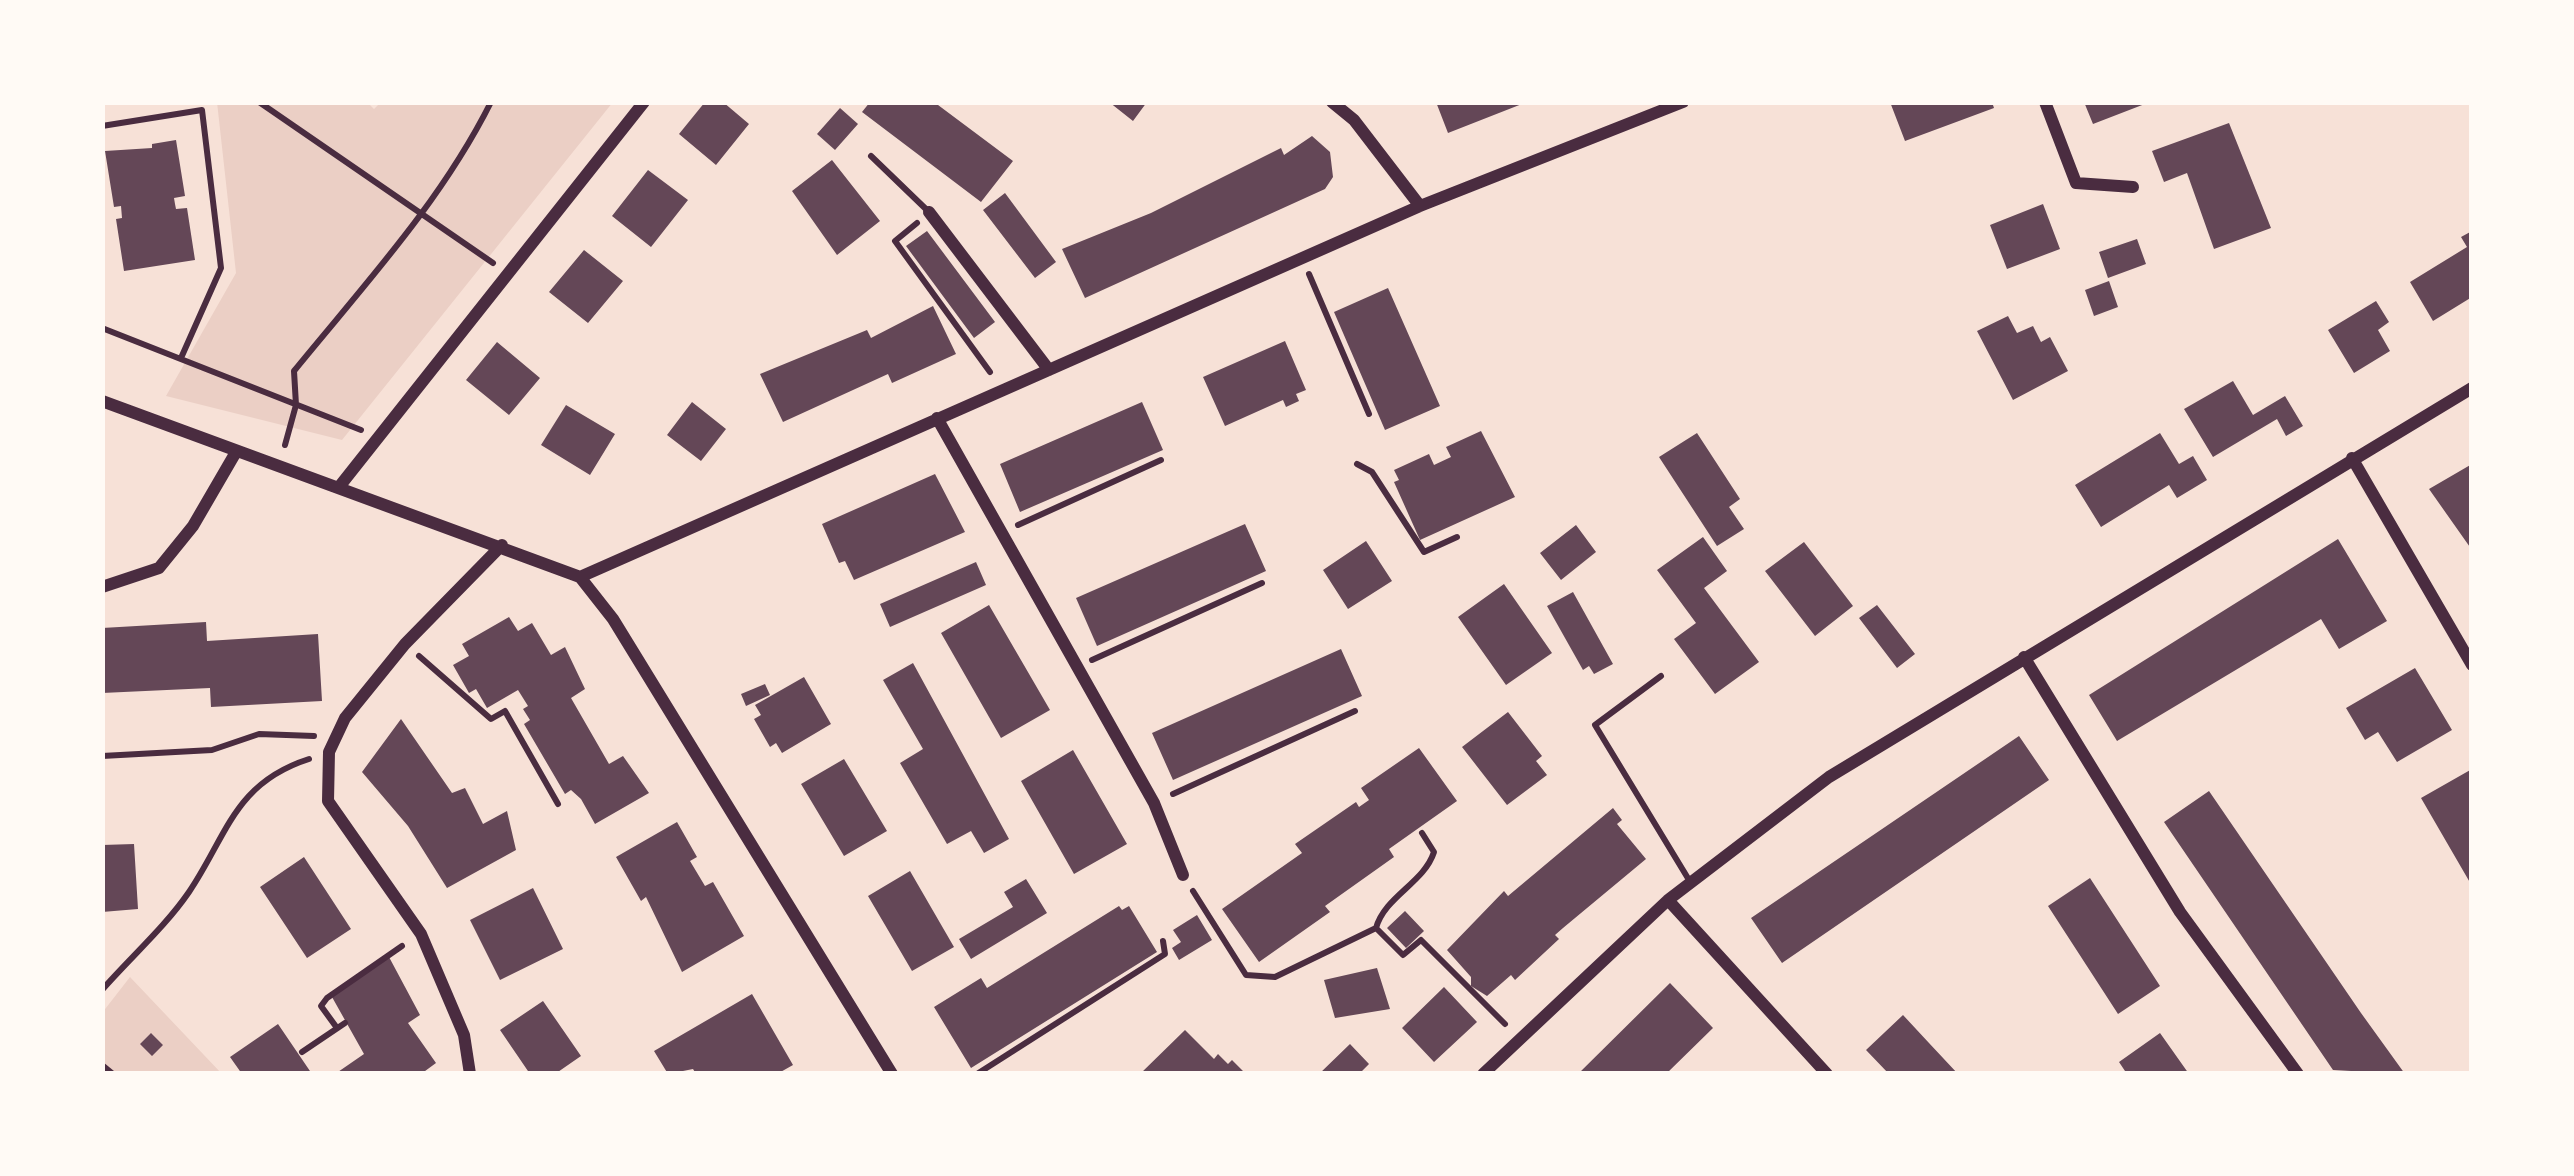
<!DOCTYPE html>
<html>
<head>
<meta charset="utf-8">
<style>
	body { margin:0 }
	#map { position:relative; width:2574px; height:1176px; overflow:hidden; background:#f7e1d7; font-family:Manrope,sans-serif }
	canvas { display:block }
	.frame { position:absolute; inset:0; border:105px solid #fffaf5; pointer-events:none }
</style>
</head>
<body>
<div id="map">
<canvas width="2574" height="1176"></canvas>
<div class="frame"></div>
</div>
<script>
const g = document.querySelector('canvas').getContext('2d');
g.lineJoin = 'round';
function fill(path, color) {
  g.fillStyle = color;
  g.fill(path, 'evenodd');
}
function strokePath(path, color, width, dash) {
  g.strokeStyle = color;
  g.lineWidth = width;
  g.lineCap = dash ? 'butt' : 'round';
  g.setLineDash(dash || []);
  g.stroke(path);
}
const green = new Path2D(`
	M217 102H367L374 109 381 102H613L342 440 166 396 236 273Z
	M130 977 222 1074H102V1013Z`);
const building = new Path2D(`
	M705 102H723L749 124 716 165 679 134Z
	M870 102H934L1013 161 981 202 862 112Z
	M1109 102H1147L1133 121Z
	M1436 102H1527L1448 133Z
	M1890 102H1992L1994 108 1905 141Z
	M2084 102H2150L2093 124Z
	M840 108 858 124 835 150 817 134Z
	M2229 123 2271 228 2214 249 2187 173 2164 182 2152 151Z
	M1312 136 1330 152 1333 177 1325 189 1085 298 1062 249 1151 213 1281 148 1284 155Z
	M176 140 185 196 174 198 175 204 176 209 187 208 195 260 124 271 116 219 122 218 121 206 114 207 105 151 152 148V144Z
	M832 160 880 221 837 255 792 191Z
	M648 170 688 200 651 247 612 216Z
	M1005 193 1056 262 1035 278 983 210Z
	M2043 204 2060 249 2007 269 1990 225Z
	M927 231 995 322 974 338 906 246Z
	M2472 231V297L2433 321 2410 282 2467 247 2461 237Z
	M2137 239 2146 264 2108 278 2099 252Z
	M584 250 623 281 588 323 549 292Z
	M2109 281 2118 307 2094 316 2085 290Z
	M1388 288 1440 406 1385 430 1334 312Z
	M2376 301 2389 322 2378 330 2390 351 2354 373 2328 330Z
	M933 306 956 354 892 383 888 374 783 422 760 374 867 330 871 338Z
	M2008 316 2017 333 2033 326 2041 342 2050 337 2068 371 2013 400 1977 331Z
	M1285 341 1306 390 1296 394 1299 401 1286 407 1283 400 1225 426 1203 377Z
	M497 342 540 378 509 415 466 380Z
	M2233 381 2253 415 2285 396 2303 426 2286 436 2277 419 2213 457 2184 409Z
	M692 402 726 429 701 461 667 435Z
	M1142 402 1163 450 1020 512 1000 464Z
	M566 405 615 434 590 475 541 445Z
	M1481 431 1515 497 1420 540 1394 482 1399 480 1394 470 1429 454 1434 465 1451 457 1446 447Z
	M1697 433 1740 499 1729 507 1744 529 1717 546 1659 457Z
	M2160 433 2179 464 2193 456 2207 480 2177 498 2169 485 2101 527 2075 485Z
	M2472 464V550L2429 489Z
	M935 474 965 532 854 580 845 561 839 563 822 524Z
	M1245 524 1266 571 1097 646 1076 598Z
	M1576 525 1596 552 1561 580 1540 553Z
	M1703 537 1727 571 1704 588 1759 662 1715 694 1674 639 1696 623 1657 570Z
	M2338 539 2387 621 2339 649 2321 619 2117 741 2089 695Z
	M1366 541 1392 581 1348 609 1323 570Z
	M1804 542 1853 606 1815 636 1765 571Z
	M976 562 986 585 890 627 880 604Z
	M1504 584 1552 653 1506 685 1458 617Z
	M1573 592 1613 664 1594 674 1589 666 1583 670 1547 606Z
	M989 605 1050 710 1001 738 941 633Z
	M1877 605 1915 654 1897 668 1859 618Z
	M509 617 518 631 532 623 551 655 565 647 585 689 571 698 609 764 623 756 649 793 595 824 581 799 571 790 565 794 524 724 530 720 523 709 528 706 518 690 487 708 476 689 469 693 453 665 469 656 462 644Z
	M206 622 207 641 318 634 322 701 211 707 210 688 102 693V628Z
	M1341 649 1362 696 1173 780 1152 733Z
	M913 663 1009 839 984 853 971 831 947 844 900 763 923 749 883 680Z
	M2415 668 2452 730 2397 762 2378 732 2365 740 2346 708Z
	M804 677 831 724 782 753 776 743 770 747 754 719 761 715 755 705Z
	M765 684 770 695 746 706 741 694Z
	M1508 712 1542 756 1536 761 1547 775 1507 805 1462 747Z
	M401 719 452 793 465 788 483 824 507 811 516 850 447 888 408 826 362 772Z
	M2019 736 2049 780 1782 963 1751 918Z
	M1419 748 1457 801 1389 849 1394 857 1325 906 1330 912 1259 962 1222 909 1302 853 1295 844 1356 802 1359 807 1369 800 1361 788Z
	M1073 750 1127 844 1074 874 1021 781Z
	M844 759 887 831 844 856 801 784Z
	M2472 769V886L2421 798Z
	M2209 791 2361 1013 2405 1074 2333 1070 2164 822Z
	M1613 808 1622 820 1617 824 1646 859 1563 928 1555 935 1559 939 1515 980 1511 975 1487 996 1471 986V977L1447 950 1504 891 1508 896Z
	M677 822 697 857 690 861 705 886 713 882 744 936 682 972 646 897 641 901 616 857Z
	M134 844 138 909 102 912V845Z
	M304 857 351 929 307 958 260 887Z
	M910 871 954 947 912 971 868 896Z
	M2090 878 2160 986 2118 1014 2048 906Z
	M1026 879 1047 913 971 959 959 939 1013 907 1004 892Z
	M533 888 563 949 500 980 470 920Z
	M1119 906 1122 910 1129 906 1157 952 971 1068 934 1007 981 978 987 988Z
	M1405 911 1424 931 1406 948 1387 928Z
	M1197 915 1212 940 1179 960 1172 948 1181 942 1173 930Z
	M389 957 420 1015 408 1023 436 1063 421 1074H335L364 1054 332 997Z
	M1377 968 1390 1009 1335 1018 1324 980Z
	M1670 983 1713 1028 1666 1074H1578Z
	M1444 987 1477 1022 1434 1062 1402 1028Z
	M752 994 793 1065 777 1074H696L693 1069 668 1074 654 1051Z
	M543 1001 581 1056 555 1074H530L500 1030Z
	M1903 1015 1929 1043 1958 1074H1889L1866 1050Z
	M278 1024 312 1074H242L230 1057Z
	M1185 1030 1214 1059 1218 1054 1228 1064 1232 1060 1246 1074H1140Z
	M151 1033 163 1045 152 1056 140 1044Z
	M2160 1033 2189 1074H2127L2119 1062Z
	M1350 1044 1369 1064 1359 1074H1319Z`);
const path = new Path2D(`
	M259 102 493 263
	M102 126 202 110 221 268 181 358
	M917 223 895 241 990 372
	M1309 274 1369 414
	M102 328 361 430
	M285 445 296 405 294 371C364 285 441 202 491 102
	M1357 464 1372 472 1424 552 1457 537
	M1018 525 1161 460
	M419 656 491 719 505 711 558 804
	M1092 660 1262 583
	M102 756 212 750 259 734 314 736
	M1173 794 1355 711
	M1193 891 1246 975 1275 977 1376 928C1385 896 1424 883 1434 852L1422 833
	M1376 928 1403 955 1421 940 1505 1024
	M102 990C130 958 165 927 189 892 227 836 234 783 309 759
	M337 1028 321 1006 327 998 402 946
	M302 1052 345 1023
	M102 1065 113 1074
	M977 1074 1165 954 1163 941`);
const service = new Path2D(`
	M871 156 929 212
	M1661 676 1595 725 1689 880`);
const minor = new Path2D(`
	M1332 102 1354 120 1420 206
	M2045 102 2076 183 2133 187
	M929 212 1049 370
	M102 401 580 577 1420 206 1683 102
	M937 418 1154 803 1183 875
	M2352 458 2472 665
	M339 487 644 102
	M580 577 613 619 892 1074
	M102 587 159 568 193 526 236 452
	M2024 657 2180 912 2298 1074
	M1668 900 1827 1074
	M470 1074 464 1035 421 934 328 801 329 752 345 718 405 644 502 545
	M1483 1074 1668 900 1829 777 2472 388`);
fill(green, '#ebcfc5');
fill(building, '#644757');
strokePath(path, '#4a2c40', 6);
strokePath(service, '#4a2c40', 6);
strokePath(minor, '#4a2c40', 12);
</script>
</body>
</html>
